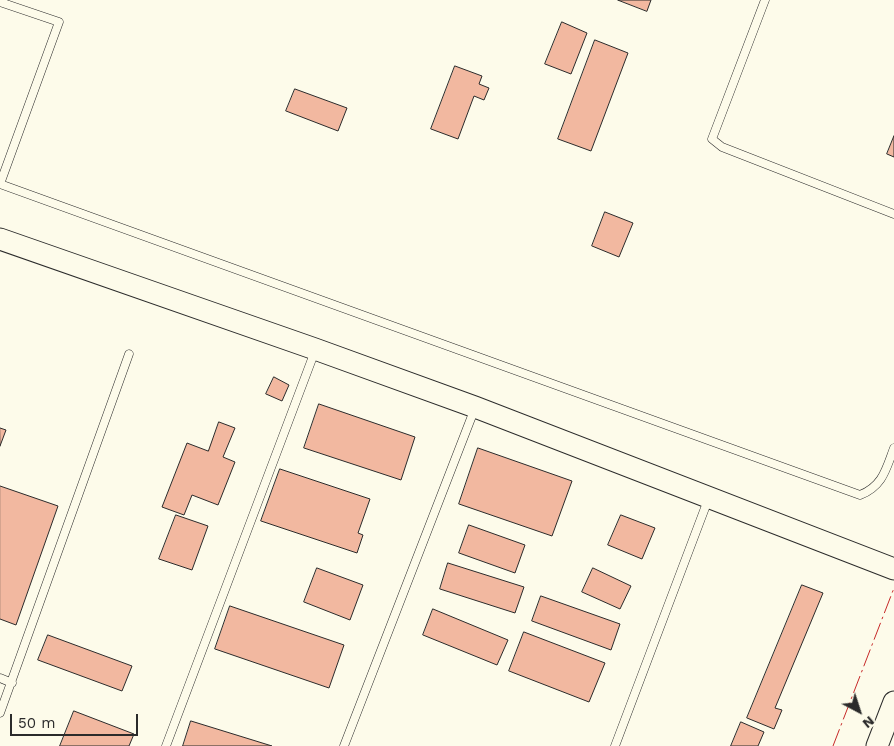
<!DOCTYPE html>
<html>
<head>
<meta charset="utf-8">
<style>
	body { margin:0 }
	#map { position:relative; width:894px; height:746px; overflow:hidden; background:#fdfbea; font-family:"Work Sans",sans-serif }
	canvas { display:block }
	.north { position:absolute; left:834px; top:686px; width:50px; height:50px; -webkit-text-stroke:4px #fdfbea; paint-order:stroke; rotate:140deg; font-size:14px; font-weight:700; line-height:20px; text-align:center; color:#2b2b2b }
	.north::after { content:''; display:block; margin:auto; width:18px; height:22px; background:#2b2b2b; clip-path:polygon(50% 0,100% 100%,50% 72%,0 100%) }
	.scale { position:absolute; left:10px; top:714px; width:128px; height:22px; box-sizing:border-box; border:2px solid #2b2b2b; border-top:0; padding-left:6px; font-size:15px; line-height:18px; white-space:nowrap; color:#2b2b2b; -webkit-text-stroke:4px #fdfbea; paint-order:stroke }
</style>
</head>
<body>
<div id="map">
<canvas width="894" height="746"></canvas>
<div class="north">N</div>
<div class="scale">50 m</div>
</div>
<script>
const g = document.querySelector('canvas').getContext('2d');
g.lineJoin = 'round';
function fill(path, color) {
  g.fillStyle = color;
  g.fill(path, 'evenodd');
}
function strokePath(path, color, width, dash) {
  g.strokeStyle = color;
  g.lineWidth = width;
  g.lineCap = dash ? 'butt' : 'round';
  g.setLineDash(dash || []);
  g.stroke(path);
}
const building = new Path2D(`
	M618 0H651L647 11Z
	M562 22 587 33 571 74 545 64Z
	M595 40 628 53 591 151 558 139Z
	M455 66 482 76 479 84 489 88 484 100 474 96 458 139 431 129Z
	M295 89 347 108 338 131 286 111Z
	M894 136V157L887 154Z
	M605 212 633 223 619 257 592 246Z
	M274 377 289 385 282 401 266 394Z
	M319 404 415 437 401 480 304 448Z
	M219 422 235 428 223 457 235 462 218 505 192 495 184 515 162 507 187 443 208 451Z
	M0 428 6 430 0 446Z
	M478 448 572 481 552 536 459 504Z
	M280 469 370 499 358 533 363 535 357 553 261 521Z
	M0 486 58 506 16 625 0 619Z
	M176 515 208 526 192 570 159 559Z
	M621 515 655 528 642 559 608 545Z
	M469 525 525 545 515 573 459 553Z
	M448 563 524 587 515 613 440 589Z
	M317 568 363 585 350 620 304 602Z
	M593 568 631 586 620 609 582 592Z
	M802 585 823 593 775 708 782 710 774 729 747 718Z
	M541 596 620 624 611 650 532 621Z
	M230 606 344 645 329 688 215 649Z
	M433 609 508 640 497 665 423 635Z
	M524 632 605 663 589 702 509 671Z
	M48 635 132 666 122 691 38 660Z
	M74 711 134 734 129 746H60Z
	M191 721 272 746H183Z
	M741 722 764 732 758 746H731Z`);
const lane = new Path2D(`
	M765 0 712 139 722 147 894 214
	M0 2 59 22 0 184
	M0 184 860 495C883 486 886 469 894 448
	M0 678 12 683
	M0 713 129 354
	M166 746 315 351
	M344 746 475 408
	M615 746 708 500`);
const secondary = new Path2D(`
	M0 239 315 349 475 407 894 569
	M877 746 894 702`);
const power = new Path2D(`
	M833 746 894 588`);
fill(building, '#f2b8a0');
strokePath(building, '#2b2b2b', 1);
strokePath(lane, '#2b2b2b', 9);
strokePath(secondary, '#2b2b2b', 23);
strokePath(lane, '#fdfbea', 8);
strokePath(secondary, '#fdfbea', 21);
strokePath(power, '#c62828', 1, [18, 4, 2.5, 4]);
</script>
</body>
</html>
